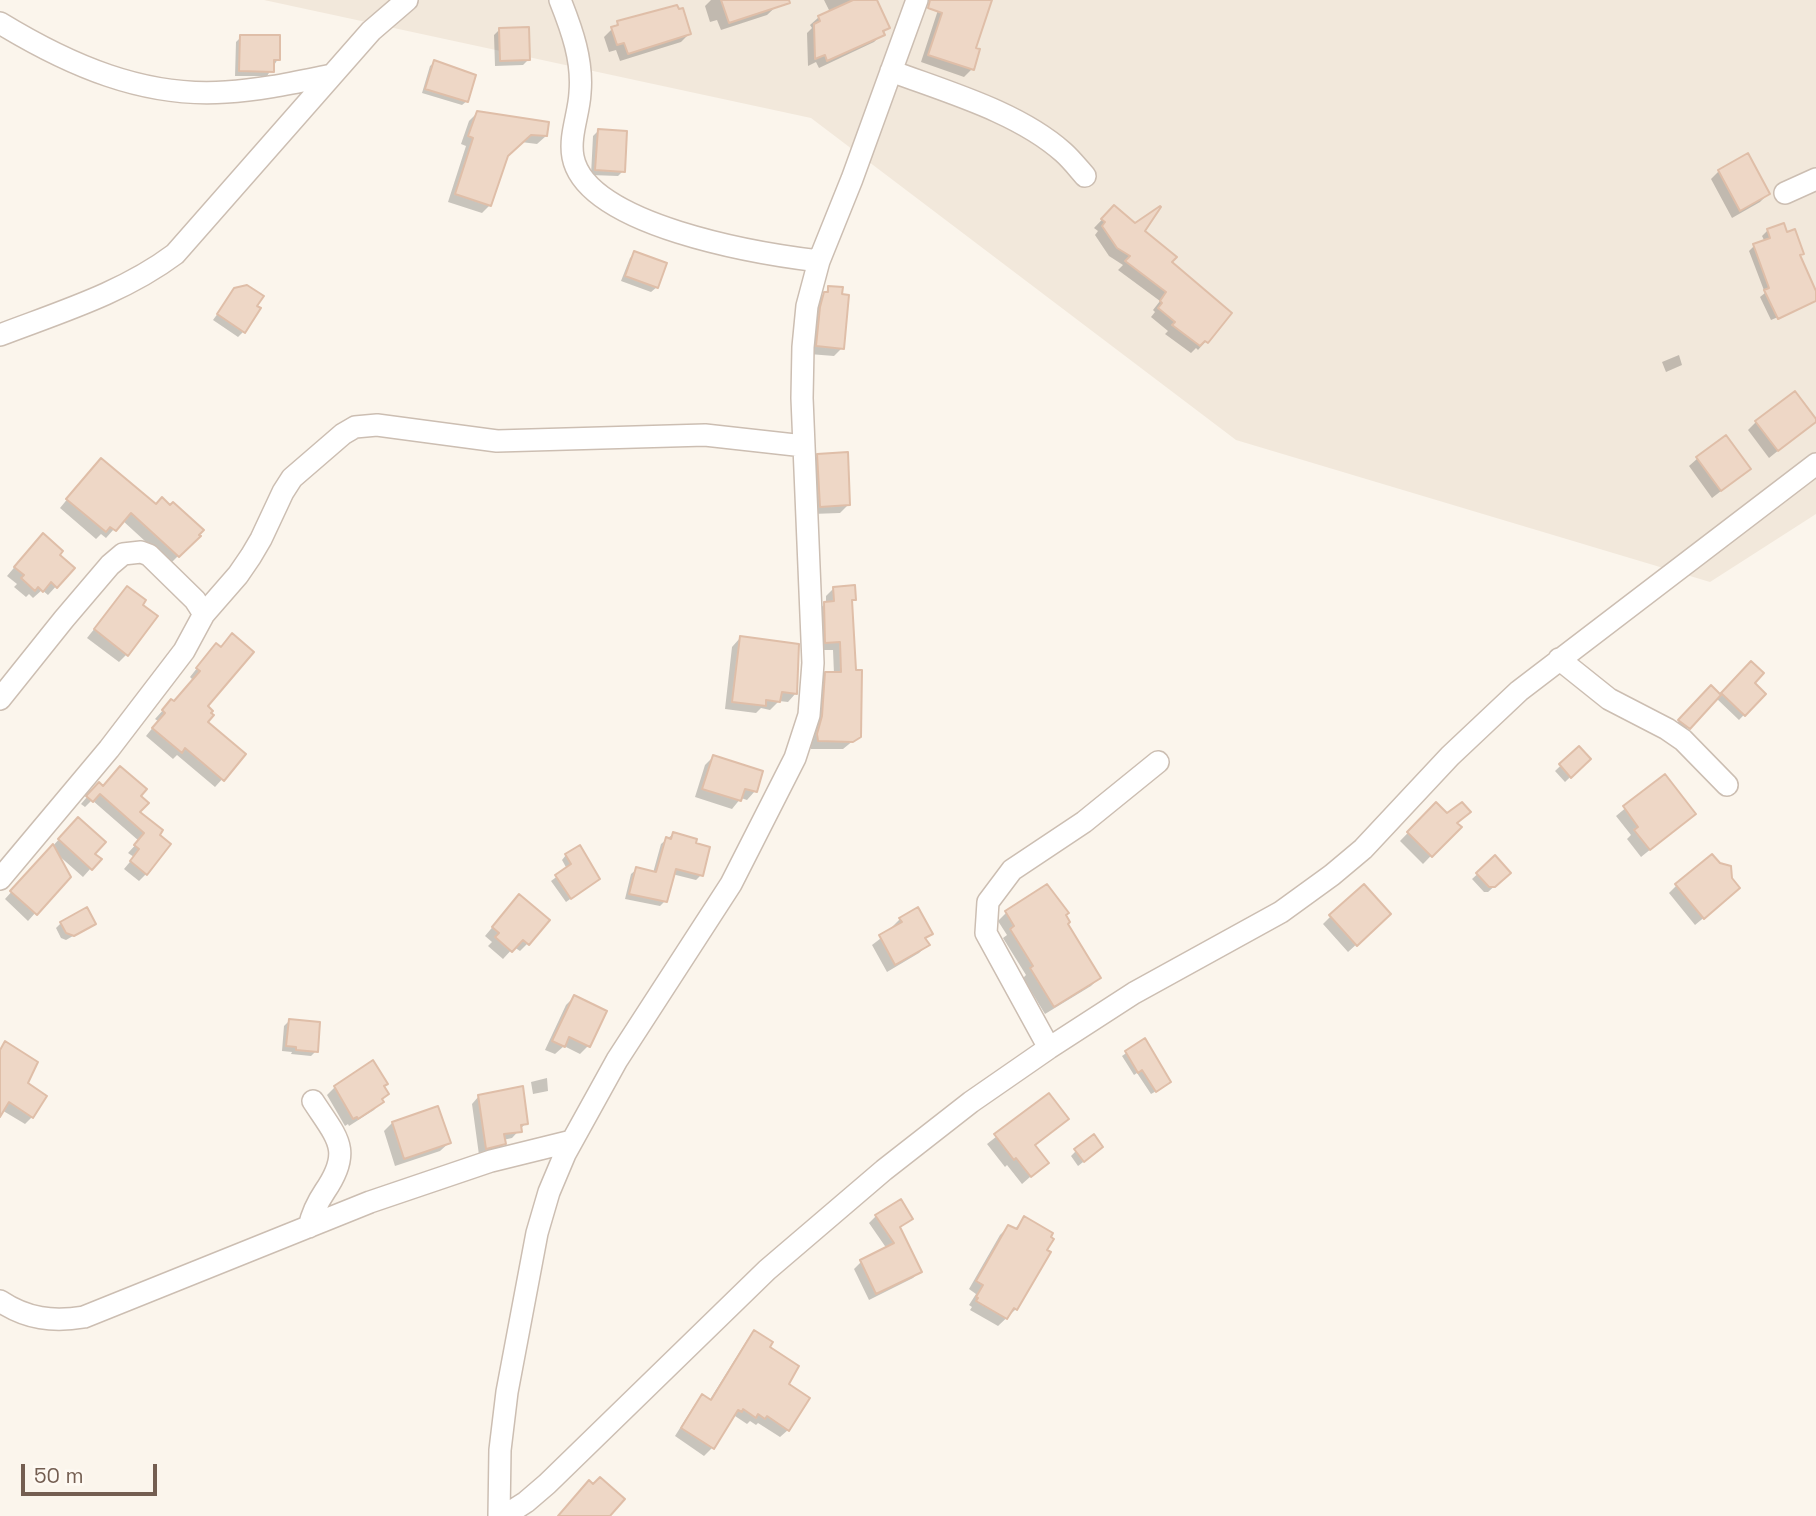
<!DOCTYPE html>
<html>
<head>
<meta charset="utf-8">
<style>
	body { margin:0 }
	#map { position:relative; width:1816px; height:1516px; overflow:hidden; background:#fbf5ec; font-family:"Space Grotesk",sans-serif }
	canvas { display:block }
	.scale { position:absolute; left:21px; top:1464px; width:136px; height:32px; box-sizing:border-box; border:4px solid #745e51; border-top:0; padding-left:9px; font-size:21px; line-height:24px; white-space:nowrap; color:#745e51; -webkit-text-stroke:5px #fef9f2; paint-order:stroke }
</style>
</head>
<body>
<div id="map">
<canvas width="1816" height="1516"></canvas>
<div class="scale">50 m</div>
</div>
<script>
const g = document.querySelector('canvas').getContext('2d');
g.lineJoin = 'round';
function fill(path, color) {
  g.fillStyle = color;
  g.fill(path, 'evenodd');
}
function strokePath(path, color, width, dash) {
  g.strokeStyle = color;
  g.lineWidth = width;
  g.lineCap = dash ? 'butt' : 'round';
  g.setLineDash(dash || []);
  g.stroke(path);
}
const residential = new Path2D(`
	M264 0H1816V514L1710 582 1236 440 811 118Z`);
const shadow = new Path2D(`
	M711 0H783L767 15 721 30 717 20 710 22 705 6Z
	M824 0H875L888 28 874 42 819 68 816 62 808 66 807 33 812 28 810 25 819 17 830 12Z
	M950 0H990L974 49 972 69 964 77 921 62 938 10Z
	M618 23 689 34 681 42 620 61 616 50 609 52 604 37Z
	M499 30 528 60 523 65 495 66 494 35Z
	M241 37 278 59 267 76H235L236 42Z
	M435 62 467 101 462 105 422 93 430 66Z
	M477 113 546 136 537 144 521 142 506 156 490 205 482 213 448 202 466 146 461 144 469 121Z
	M598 131 623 171 618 176 591 175 593 136Z
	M1719 171 1768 194 1760 202 1732 218 1711 179Z
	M1114 207 1142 231 1170 262 1206 341 1198 350 1196 348 1191 353 1165 334 1168 331 1151 317 1155 312 1153 310 1160 301 1118 270 1123 265 1109 256 1095 235 1098 231 1094 228Z
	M1783 225 1786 234 1802 253 1799 257 1816 295V301L1771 320 1760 297 1765 293 1749 251 1754 246 1765 242 1762 236 1767 231Z
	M635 253 657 287 651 292 621 281 630 258Z
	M829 288 842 348 834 356 809 354 817 302Z
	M235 290 243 332 238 337 213 320Z
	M1679 355 1682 365 1666 372 1662 362Z
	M1815 421 1769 458 1748 430 1756 422Z
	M818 455 848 505 840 513 812 514 810 464Z
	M1698 458 1749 469 1712 498 1689 466Z
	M93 468 156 506 198 536 170 564 122 520 106 538 101 534 96 539 60 508Z
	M35 543 58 555 73 568 48 595 42 590 33 598 29 594 26 597 14 587 17 584 7 576Z
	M127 588V654L119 662 87 638Z
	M834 588 854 600 851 603 859 736 843 749H811L809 743 818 682 826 674H834L833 650H818L816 612 826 603V596Z
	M740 638 796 693 788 702 779 701 770 710 761 708 756 713 725 709 732 647Z
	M220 649 206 707 205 722 244 755 215 787 177 755 173 759 146 736 158 721 155 719 164 709 173 703 193 680 190 677 209 653Z
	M1751 663 1752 683 1764 694 1739 720 1716 698 1683 733 1674 726 1711 687 1720 696Z
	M1579 748 1589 759 1565 782 1555 771Z
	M713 757 755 791 747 800 741 798 732 809 695 797 705 765Z
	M1664 776 1694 814 1641 857 1627 839 1631 835 1616 816Z
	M102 788 139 796 138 812 161 830 146 874 139 881 124 869 134 857 128 853 139 841 92 800 85 807 81 804 92 791Z
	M1436 804 1459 827 1423 864 1400 841Z
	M70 827 99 859 83 877 57 854 68 876 28 921 5 899Z
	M673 834 701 875 696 880 672 874 665 901 660 906 625 899 631 874 637 869 653 873 661 844Z
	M566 855 598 879 566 902 551 881 567 869 562 860Z
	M1495 858 1509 873 1488 892H1484L1472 879Z
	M1677 885 1730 896 1695 925 1669 893Z
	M1046 887 1099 978 1091 986 1045 1014 1023 978 1026 975 1003 938 1007 935 998 921 1006 913Z
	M511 905 528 943 520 951 514 947 503 959 488 946 492 942 485 936Z
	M1331 916 1381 922 1348 952 1323 924Z
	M900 919 930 933 924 939 928 945 919 953 887 972 872 945 893 929 892 927Z
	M61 923 94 924 66 940 61 938 56 928Z
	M574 997 588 1046 580 1054 564 1046 555 1054 545 1050 566 1005Z
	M289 1021 316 1051 311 1056 291 1054 292 1052 282 1051 284 1026Z
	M1145 1040 1165 1086 1151 1094 1137 1073 1134 1075 1122 1056Z
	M6 1044 25 1084 32 1117 25 1124 0 1109V1049Z
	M547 1078 548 1091 533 1094 531 1082Z
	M335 1087H383L387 1094 374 1110 349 1126 348 1124 345 1126 327 1095Z
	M1049 1095 1033 1146 1046 1163 1022 1184 1007 1165 1005 1167 987 1144Z
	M479 1096 526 1123 512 1138 503 1140 504 1143 497 1151 479 1155 472 1104Z
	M392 1123 449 1143 440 1151 395 1166 384 1131Z
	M1076 1151 1096 1152 1078 1166 1071 1156Z
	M876 1216 910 1219 899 1228 920 1271 913 1278 869 1300 854 1269 861 1262 887 1249 869 1223Z
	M1024 1218 1016 1309 998 1326 970 1310 972 1307 969 1305 976 1294 969 1289 1000 1235 1008 1227 1014 1230Z
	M754 1333 768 1348 787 1385 788 1430 780 1437 758 1423 756 1425 750 1421 747 1424 735 1416 731 1418 712 1448 704 1456 675 1436 695 1404 702 1397 709 1401 747 1340Z`);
const building = new Path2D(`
	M721 0H789L790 3 729 23Z
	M853 0H877L890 28 883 31 885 35 827 61 825 55 815 59 814 24 820 21 818 16Z
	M930 0H992L976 48 980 49 974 70 928 55 942 13 928 8Z
	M677 5 679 9 683 8 691 34 628 54 624 43 617 45 611 27 618 25 617 21Z
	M529 27 530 60 500 61 499 28Z
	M240 35H280V60H274V72L239 71Z
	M434 60 476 75 468 102 425 89Z
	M477 111 549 122 547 136 531 135 508 156 491 206 455 194 473 138 468 136Z
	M598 129 627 131 625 172 595 170Z
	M1748 153 1770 194 1740 211 1718 170Z
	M1114 205 1135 223 1160 206 1161 207 1145 231 1177 257 1172 262 1232 313 1208 343 1205 341 1200 346 1172 325 1175 322 1158 308 1162 303 1160 301 1166 292 1125 261 1130 256 1117 248 1102 226 1105 222 1101 219Z
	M1784 223 1787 232 1795 229 1804 254 1800 255 1816 291V301L1778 319 1764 290 1769 288 1753 244 1770 238 1767 229Z
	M634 251 667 263 658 288 625 276Z
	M247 285 264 296 257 306 261 308 245 333 217 314 234 288Z
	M828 286 843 287 842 294 849 295 844 349 816 346 820 307 824 292H828Z
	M1795 391 1816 419V422L1778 451 1755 421Z
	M1726 435 1751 469 1721 491 1696 457Z
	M848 452 850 505 820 507 817 454Z
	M101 458 156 504 162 497 170 505 173 502 204 530 199 535 201 536 179 557 131 513 116 531 110 527 106 532 66 499Z
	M43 533 63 551 60 555 75 568 57 588 51 582 43 592 38 587 35 591 21 578 24 575 14 567Z
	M855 585 856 600H852L856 670H862L861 737 853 742 818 741 817 734 822 716 825 672H841L840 642 825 643 824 602 834 601 833 587Z
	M127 586 146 600 143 605 158 616 128 656 94 629Z
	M232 633 254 652 208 706 213 711 211 713 214 715 208 722 246 754 224 781 185 748 182 753 152 728 165 713 162 710 171 699 174 701 200 671 196 668 216 643 221 647Z
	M740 636 799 644 797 694 782 692 780 702 766 700V706L732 702Z
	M1751 661 1764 673 1755 683 1766 694 1745 716 1721 693Z
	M1711 685 1721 695 1690 729 1678 720Z
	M1579 746 1591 759 1571 778 1559 764Z
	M713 755 763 771 757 792 745 789 741 801 702 789Z
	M120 766 147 789 141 796 149 803 140 812 163 830 160 835 171 844 147 875 130 861 139 849 134 845 144 833 100 794 93 802 86 796 99 782 103 786Z
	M1665 774 1696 814 1650 850 1634 830 1638 827 1623 806Z
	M1436 802 1447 813 1462 802 1471 812 1457 823 1462 827 1432 857 1407 832Z
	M78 817 106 842 95 854 102 859 92 870 58 839Z
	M673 832 697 839 696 843 710 847 703 876 676 869 667 902 629 894 636 867 656 872 666 837 671 839Z
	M53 844 71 877 37 915 10 891Z
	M580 845 600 879 571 899 555 875 571 864 565 854Z
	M1712 854 1720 863 1731 866 1732 878 1740 888 1704 919 1675 884Z
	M1495 855 1511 873 1495 887H1489L1476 873Z
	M1047 884 1069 913 1066 915 1070 922 1068 924 1101 978 1054 1007 1030 968 1033 966 1010 929 1014 926 1005 911Z
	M1364 884 1391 914 1357 946 1329 915Z
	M519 894 550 920 529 945 523 940 512 952 495 937 499 933 492 927Z
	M87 907 96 924 74 936 66 933 60 922Z
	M918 907 933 934 925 938 930 945 895 965 879 935 902 922 899 918Z
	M574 995 607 1011 590 1047 569 1037 565 1047 552 1041Z
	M289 1019 320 1022 318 1052 296 1050V1047L286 1046Z
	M1145 1038 1171 1082 1156 1092 1142 1070 1138 1073 1125 1051Z
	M5 1041 38 1062 28 1083 47 1096 33 1118 9 1102 0 1117V1050Z
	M373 1060 388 1084 384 1086 389 1094 382 1099 384 1102 358 1119 357 1117 353 1119 334 1086Z
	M523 1086 528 1124 521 1125 522 1132 504 1134 506 1144 486 1149 478 1095Z
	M1049 1093 1069 1119 1035 1145 1049 1163 1031 1177 1016 1158 1014 1160 994 1134Z
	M438 1106 451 1143 404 1159 392 1122Z
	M1094 1134 1103 1147 1084 1162 1074 1149Z
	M901 1199 913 1219 900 1227 922 1272 876 1294 860 1260 894 1243 875 1215Z
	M1024 1216 1053 1233 1051 1237 1054 1239 1047 1250 1051 1252 1017 1310 1014 1308 1007 1319 976 1301 978 1298 976 1297 983 1285 976 1281 1008 1225 1017 1229Z
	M754 1330 773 1342 770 1347 799 1366 789 1384 810 1398 789 1431 767 1416 765 1419 758 1414 756 1418 743 1409 742 1412 738 1410 714 1449 681 1428 702 1394 711 1400Z
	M600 1477 625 1499 610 1516H558L589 1480 593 1484Z`);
const street = new Path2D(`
	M560 0C572 30 583 61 580 93 579 114 569 136 573 157 586 226 760 254 819 261
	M0 23C69 65 144 98 226 92 262 90 297 82 332 75
	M891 71C947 92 1018 112 1063 152 1071 159 1078 168 1085 176
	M1785 193 1816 179
	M0 335C60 312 123 293 175 254L371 31 407 0
	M204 614 238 575 251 556 261 539 283 492 292 478 343 434 355 427 377 425 497 441 705 435 804 446
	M1559 659 1609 699 1667 729 1683 740 1727 785
	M0 699 64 619 110 565 123 554 141 552 149 555 195 600 204 614 184 651 109 749 0 879
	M1049 1048 986 933 988 902 1012 870 1084 822 1158 762
	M309 1227C312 1213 317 1203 325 1191 353 1150 337 1138 313 1101
	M0 1301C27 1319 53 1322 84 1317L370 1202 491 1161 572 1141
	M499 1516 500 1450 507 1392 537 1233 549 1192 565 1154 617 1060 731 884 795 758 809 715 813 663 802 398 803 347 807 306 819 261 852 179 917 0
	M504 1516 526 1502 547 1484 767 1270 884 1170 971 1102 1049 1048 1134 993 1281 912 1332 875 1363 849 1450 756 1519 691 1816 464`);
fill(residential, '#f2e8db');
fill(shadow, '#0003');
fill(building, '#eed7c6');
strokePath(building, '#dfbea8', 2);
strokePath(street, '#ccbeb2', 24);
strokePath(street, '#fff', 21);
</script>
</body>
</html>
